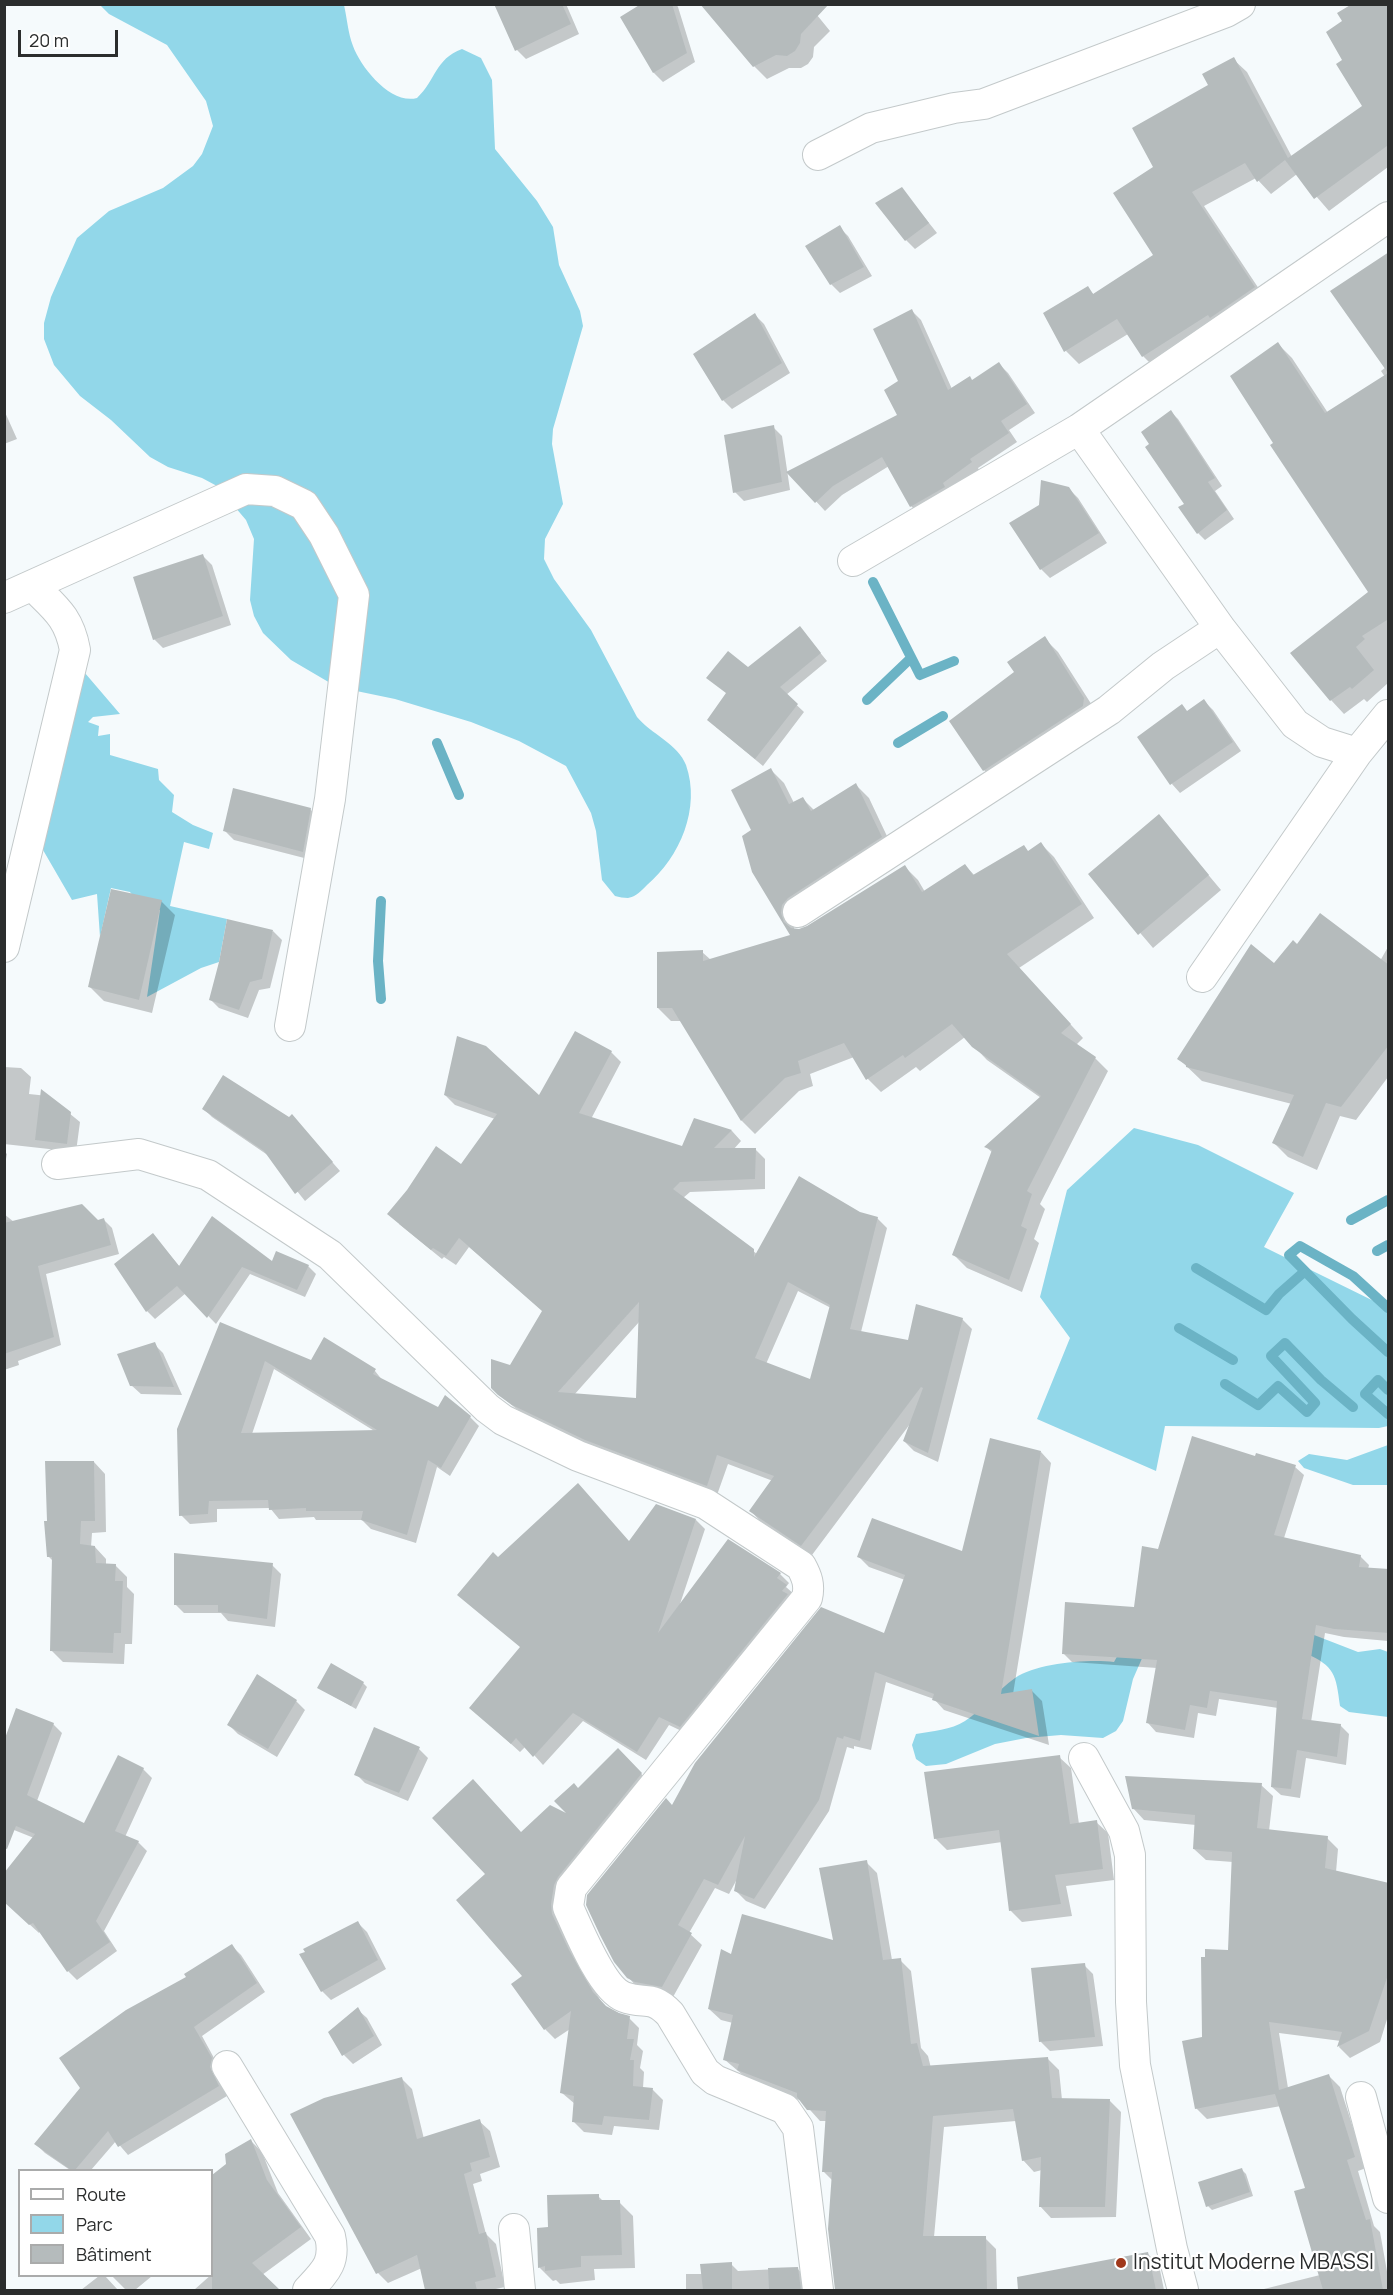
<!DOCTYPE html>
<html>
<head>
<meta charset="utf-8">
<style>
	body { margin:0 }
	#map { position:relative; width:1393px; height:2295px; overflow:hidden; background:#f5fafc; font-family:Manrope,sans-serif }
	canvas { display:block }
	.frame { position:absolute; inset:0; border:6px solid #2b2d2d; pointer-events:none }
	.legend { position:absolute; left:18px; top:2169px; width:195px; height:108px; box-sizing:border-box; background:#fff; border:2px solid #aaabab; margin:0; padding:8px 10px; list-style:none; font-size:18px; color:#2b2d2d }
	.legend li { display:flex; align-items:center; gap:12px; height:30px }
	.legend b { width:30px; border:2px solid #aaabab }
	.scale { position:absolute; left:18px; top:30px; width:100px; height:27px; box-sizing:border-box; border:3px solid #2b2d2d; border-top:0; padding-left:8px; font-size:18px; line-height:21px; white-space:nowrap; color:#2b2d2d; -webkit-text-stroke:4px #fff; paint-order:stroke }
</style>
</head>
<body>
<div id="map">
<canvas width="1393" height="2295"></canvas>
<div class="frame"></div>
<ul class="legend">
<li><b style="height:8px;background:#fff"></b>Route</li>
<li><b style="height:16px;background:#92d7e9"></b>Parc</li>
<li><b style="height:16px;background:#b5bbbc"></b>Bâtiment</li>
</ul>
<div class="scale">20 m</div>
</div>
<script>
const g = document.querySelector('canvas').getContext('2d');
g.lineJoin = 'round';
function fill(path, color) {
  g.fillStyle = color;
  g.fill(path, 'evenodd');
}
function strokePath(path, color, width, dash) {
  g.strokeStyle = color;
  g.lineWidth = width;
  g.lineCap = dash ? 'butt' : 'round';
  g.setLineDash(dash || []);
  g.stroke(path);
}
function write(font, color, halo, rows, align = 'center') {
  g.font = font + ' Manrope,sans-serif';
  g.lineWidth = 4.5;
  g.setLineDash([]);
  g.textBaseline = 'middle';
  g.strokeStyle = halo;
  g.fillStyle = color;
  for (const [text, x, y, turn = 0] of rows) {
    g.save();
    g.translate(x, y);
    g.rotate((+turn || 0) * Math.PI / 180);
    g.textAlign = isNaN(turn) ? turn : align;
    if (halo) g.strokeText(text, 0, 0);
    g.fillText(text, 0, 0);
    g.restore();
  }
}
const green = new Path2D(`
	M100 5H344C347 18 348 33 353 46 361 68 391 105 417 98 436 80 435 59 462 49L481 58 492 80 495 149 537 201 553 227 559 265 580 311 583 326 553 429 552 444 563 504 545 539 544 559 554 579 591 630 637 717C651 734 678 744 686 765 701 808 680 857 647 885 642 890 636 897 628 898 624 898 619 897 615 896L602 880 596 831 591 813 566 766 519 741 471 722 395 699 337 687 291 660 263 633 254 616 250 600 254 539 246 520 217 486 202 478 168 467 150 457 111 420 80 396 54 365 44 339V323L51 297 77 238 109 211 163 188 193 166 202 154 213 126 206 101 167 45 109 14Z
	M73 659 120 714 93 717 88 722 99 726 98 736 110 734V755L158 769 159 780 174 795 172 812 193 825 213 833 209 849 184 842 170 906 227 919 219 962 201 968 147 997 160 910H144L130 892 111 888 100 937 97 894 72 900 43 850Z
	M1134 1128 1198 1145 1294 1193 1264 1247 1388 1308V1426L1379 1428 1165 1426 1156 1471 1037 1419 1070 1338 1040 1297 1067 1190Z
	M1388 1445V1485H1353L1304 1468 1298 1461 1309 1454 1347 1460Z
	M1278 1621 1358 1652 1380 1649 1388 1652V1717L1349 1712 1340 1706C1336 1675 1335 1666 1305 1653L1147 1647 1133 1679 1123 1721 1116 1731 1103 1738 1061 1735 1026 1738 995 1744 946 1764 926 1766 916 1759 912 1745 916 1734C932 1731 951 1730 965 1721 983 1709 997 1691 1015 1678 1037 1663 1088 1659 1114 1662L1130 1633Z`);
const shadow = new Path2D(`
	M496 4H566L579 34 526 59 517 50Z
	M644 4H676L678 7 695 62 663 82 654 73 622 17Z
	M808 4 830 31 814 47 813 57 808 64 801 68H789L767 79 754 66Z
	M1388 4V167L1329 211 1297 174 1271 194 1256 178 1204 206 1267 301 1157 370 1143 356 1128 334 1079 364 1066 351 1088 288 1094 295 1155 256V167L1210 86 1233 59 1247 72 1292 157 1364 106 1344 60Z
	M902 189 937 233 915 249 906 240Z
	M839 227 848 236 872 276 840 293 831 284Z
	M1388 254V683L1367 702 1364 699 1344 714 1331 700 1370 592 1275 443 1278 344 1292 358 1328 413 1385 377 1381 371 1386 367Z
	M912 311 921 320 952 389 973 381 999 364 1008 373 1035 413 1009 430 1017 442 978 468 980 472 920 515 911 506 889 466 842 495 825 511 789 472 899 415 900 382Z
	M755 315 764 324 790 373 732 409 723 400 695 355Z
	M4 410 17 439 4 444Z
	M1171 412 1178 419 1222 486 1215 491 1234 519 1205 540 1198 533 1186 504 1151 445Z
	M773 427 782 436 790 490 744 501 735 492Z
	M1068 488 1078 498 1107 543 1050 578 1041 569Z
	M203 556 212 565 231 625 163 648 154 639Z
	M800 628 827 661 786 695 804 712 763 766 716 727 728 694 708 678 748 669Z
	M1044 638 1058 652 1097 713 997 784 984 770 951 722 1016 673Z
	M1204 701 1213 710 1241 751 1180 793 1172 784 1188 712Z
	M771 770 784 783 794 803 803 799 815 811 856 785 869 798 894 851 795 918 794 930 800 931 905 867 918 880 925 892 965 865 975 876 1029 852 1041 844 1054 857 1094 918 1019 968 1083 1038 1076 1045 1095 1058 1108 1071 1040 1204 1045 1209 1034 1239 1039 1243 1022 1292 967 1268 953 1254 993 1153 986 1147 1041 1098 987 1060 965 1037 920 1071 916 1067 881 1092 868 1079 854 1057 810 1074 813 1086 799 1091 755 1134 742 1121 682 1021H671L658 1008 702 952 711 960 792 936 754 872 753 831Z
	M310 809 319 819 312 860 234 840 225 831Z
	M1159 816 1221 890 1153 948 1090 874Z
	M161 901 175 915 152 1013 104 1001 90 987Z
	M273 931 282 940 270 988 259 990 248 1018 219 1008 210 999Z
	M1297 946 1380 961 1388 947V1077L1356 1120 1340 1116 1317 1170 1288 1157 1274 1143 1292 1104 1202 1081 1179 1059 1275 965Z
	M611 1052 621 1062 591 1119 683 1148 695 1120 732 1131 741 1141 733 1150 755 1149 765 1159V1189L690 1192 683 1198 757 1254 859 1214 877 1218 887 1228 861 1332 909 1342 962 1319 972 1329 938 1462 914 1451 904 1441 910 1424 812 1555 760 1521 751 1511 773 1481 728 1464 717 1495 596 1450 524 1415 503 1398 543 1311 469 1247 456 1265 444 1257 442 1259 399 1224 462 1166 495 1119 455 1105 445 1095 540 1098ZM798 1291 831 1308 811 1381 766 1364ZM639 1322 637 1400 574 1395Z
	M4 1067 21 1068 31 1077 29 1094 48 1096 80 1122 76 1152 4 1144Z
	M204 1109 289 1119 292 1116 340 1171 305 1201 269 1156 212 1117Z
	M4 1151 7 1154 4 1169Z
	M4 1214 14 1222H98L104 1220 112 1228 119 1254 46 1274 61 1345 18 1361 19 1365 4 1370Z
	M153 1235 180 1267 272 1263 308 1266 316 1274 305 1297 250 1274 216 1324 186 1293 155 1319 147 1311 116 1264Z
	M221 1324 311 1362 325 1339 375 1371 383 1381 438 1409 470 1417 479 1426 450 1476 437 1467 416 1543 371 1529 362 1520H316L314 1517 279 1519 270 1508 217 1509V1522L190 1524 181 1515ZM274 1369 376 1432 252 1434Z
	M154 1344 163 1353 182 1395 141 1394 131 1385Z
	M1041 1452 1051 1463 1013 1694 1032 1691 1042 1701 1049 1745 944 1710 934 1699 886 1682 871 1750 854 1746V1749L847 1747 829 1811 765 1909 746 1901 735 1890 736 1881 729 1894 715 1888 689 1933 702 1945 673 1997 639 1989 628 1977 673 1807 885 1635 905 1580 869 1567 859 1557 963 1553Z
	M1256 1458 1295 1467 1304 1475 1284 1538 1360 1556 1369 1565 1368 1569 1388 1571V1641L1344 1637 1325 1633 1311 1722 1340 1725 1349 1734 1346 1765 1306 1758 1300 1798 1281 1795 1272 1787 1278 1708 1219 1699 1216 1716 1198 1713 1194 1738 1156 1732 1148 1723 1157 1668 1072 1662 1063 1653 1135 1609 1159 1550Z
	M94 1462 105 1474 106 1532 92 1533 91 1547H95L106 1559V1565H115L127 1577V1587L134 1594 132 1644H125L124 1664 63 1662 51 1650 53 1561 49 1557 48 1522Z
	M696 1520 705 1529 679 1607 780 1574 789 1583 786 1587 795 1595 690 1735 669 1725 646 1760 583 1721 543 1765 526 1746 520 1752 480 1716 522 1647 499 1559 630 1542Z
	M272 1565 281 1574 275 1627 228 1621 221 1613H184L175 1604Z
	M363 1683 367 1687 356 1709 319 1688Z
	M296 1701 305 1710 277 1757 238 1734 229 1725Z
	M53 1724 62 1733 37 1801 84 1825 143 1769 152 1778 125 1837 138 1842 147 1851 104 1931 117 1951 77 1980 68 1971 40 1931 39 1933 4 1901 34 1838 4 1826V1735L8 1736Z
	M419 1749 428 1758 408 1801 365 1783 356 1774Z
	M618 1750 651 1784 568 1888 579 1962 603 2005 607 2008 629 2018 639 2028 637 2045 643 2051 640 2068 644 2072 643 2088 653 2090 663 2100 659 2130 614 2126 612 2135 584 2132 574 2122 575 2104 562 2093 570 2029 555 2039 545 2029 487 1874 521 1834 571 1816 578 1790Z
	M1059 1757 1071 1768 1079 1824 1096 1822 1108 1833 1114 1880 1066 1886 1072 1916 1022 1922 1011 1911 1002 1842 947 1850 935 1838Z
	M1261 1785 1273 1796 1269 1831 1327 1838 1338 1849 1336 1872 1388 1884V2016L1380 2042 1350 2058 1339 2047 1341 2041 1279 2033 1288 2088 1329 2076 1340 2087 1366 2168 1358 2171 1374 2226 1380 2232 1388 2277V2290H1260L1320 2275 1306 2189 1281 2106 1207 2119 1196 2108 1204 2039 1229 1951 1233 1862 1206 1860 1194 1849 1196 1825 1144 1820 1133 1808Z
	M866 1862 877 1873 892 1960H900L911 1971 921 2048 928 2056 931 2068 1048 2059 1059 2070 1062 2100 1110 2101 1121 2112 1116 2217 1051 2218 1040 2206 1042 2170 1034 2172 1023 2160 1016 2121 944 2127 934 2237 985 2238 996 2249 997 2290H836L833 2181 823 2171 827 2121H820L802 2101 750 2081 725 2060 733 2023 721 2020 709 2009 732 1956 835 1942Z
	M358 1923 367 1932 386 1969 331 2000 322 1991Z
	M232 1946 241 1955 265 1992 202 2036 220 2069 218 2077 227 2096 128 2155 116 2141 91 2170H70L45 2153 36 2144 188 1977Z
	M1084 1965 1093 1974 1103 2046 1050 2051 1041 2042Z
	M358 2010 367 2018 382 2045 353 2064 344 2055Z
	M401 2078 412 2089 424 2139 479 2121 490 2131 500 2167 480 2174 482 2181 473 2184 486 2234 496 2244 505 2287 491 2290H427L422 2268 388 2283 378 2273Z
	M251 2141 262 2152 278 2193 311 2239 262 2275 278 2290H194L212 2274V2177L228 2164Z
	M1242 2170 1246 2174 1253 2196 1212 2210 1208 2206Z
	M598 2196 604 2202H619L633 2216 635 2268 594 2269 595 2280 560 2284 556 2280 553 2281 539 2267 549 2229Z
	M1148 2254 1159 2265 1164 2290H1044L1042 2274Z
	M731 2264 738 2271 797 2268 808 2280 811 2290H686V2274H703Z
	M99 2276H105L118 2290H81Z
	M112 2276H152L135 2290H126Z`);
const stream = new Path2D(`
	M873 582 920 675 954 661
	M867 700 911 658
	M437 743 459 795
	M898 743 943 716
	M381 999 378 961 381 901
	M1351 1220 1388 1200
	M1377 1251 1388 1245
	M1196 1268 1266 1310 1279 1294 1304 1272
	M1388 1308 1353 1276 1300 1246 1289 1255 1352 1319 1388 1352
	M1179 1328 1233 1360
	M1225 1384 1258 1405 1278 1386 1307 1412 1315 1403 1271 1356 1285 1343 1321 1380 1353 1407
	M1388 1390 1378 1380 1365 1394 1388 1414`);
const building = new Path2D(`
	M494 4H562L571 24 515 51Z
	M641 4H672L687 53 653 73 620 17Z
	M700 4H829L801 34 800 43 795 51 787 56 776 55 753 67Z
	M1352 4H1389V149L1387 146 1314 199 1285 160 1257 182 1245 163 1192 192 1255 287 1210 318 1208 315 1142 357 1117 319 1064 352 1043 313 1088 286 1093 294 1153 255 1113 193 1153 167 1132 128 1208 85 1202 74 1234 57 1288 158 1362 106 1336 64 1342 60 1326 32 1342 21 1337 13Z
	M902 187 929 223 905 241 875 203Z
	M840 225 864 267 830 285 805 246Z
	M1389 252V622L1387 620 1362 636 1365 639 1356 647 1374 670 1352 689 1350 687 1330 701 1290 653 1368 592 1270 445 1273 443 1230 376 1278 342 1325 413 1388 373 1330 291Z
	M912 309 948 390 970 376 972 380 999 362 1027 404 1001 421 1009 433 970 459 972 462 943 483 945 487 910 507 882 457 833 486 815 503 786 472 897 415 884 390 898 381 873 329Z
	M755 313 782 363 722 401 693 354Z
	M1171 410 1215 478 1208 482 1227 510 1197 534 1178 507 1184 504 1145 447 1149 444 1141 432Z
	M774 425 782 482 733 493 724 435Z
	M1041 480 1069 487 1099 533 1040 570 1009 523 1039 505Z
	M203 554 223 616 153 640 133 577Z
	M800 626 821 653 780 687 798 704 755 759 707 720 726 693 706 678 728 651 748 667Z
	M1045 636 1084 698 1083 706 983 771 949 721 1014 672 1007 662Z
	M1204 699 1233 742 1170 785 1137 737 1182 704 1187 711Z
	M771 768 789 804 803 797 811 811 856 783 882 837 788 898 782 905 781 913 784 922 791 928 799 929 807 926 905 865 922 892 965 864 973 875 1024 845 1028 851 1041 842 1082 904 1007 954 1071 1024 1061 1033 1096 1057 1027 1191 1032 1194 1021 1226 1027 1229 1009 1280 952 1255 992 1150 984 1147 1041 1096 972 1047 952 1024 905 1058 903 1055 866 1080 844 1043 798 1061 801 1073 785 1078 741 1121 672 1008H657V952L703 950V961L790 935 752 872 742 836 751 830 731 790Z
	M233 788 311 808 303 852 223 831Z
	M1159 814 1209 875 1138 935 1088 874Z
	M111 889 162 900 139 1000 88 987Z
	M1320 913 1389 965V1045L1341 1107 1326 1103 1303 1157 1272 1143 1294 1095 1186 1067V1065L1177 1059 1251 944 1274 963 1293 940 1297 944Z
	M227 919 273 930 262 979 250 982 239 1010 209 1000 219 962Z
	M575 1031 612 1051 579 1113 682 1146 694 1118 732 1130 714 1148H756L755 1179 680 1182 673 1189 754 1249V1257L799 1176 860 1212 878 1217 850 1329 908 1340 916 1304 963 1318 928 1453 903 1441 923 1388 921 1387 801 1546 749 1511 774 1476 717 1455 707 1486 585 1440 512 1405 498 1395 491 1388V1359L510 1365 542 1311 459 1238 446 1256 433 1248 431 1250 387 1214 407 1190 436 1146 461 1164 497 1114 444 1095 457 1036 486 1046 539 1095ZM788 1282 830 1305 810 1379 755 1358ZM639 1302 636 1398 558 1392Z
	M223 1075 289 1117 292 1114 333 1162 295 1194 264 1151 202 1109Z
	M41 1089 71 1112 67 1144 35 1140Z
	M82 1204 98 1220 104 1218 111 1245 38 1266 54 1337 4 1354V1223Z
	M212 1216 272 1261 276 1251 309 1265 297 1290 242 1267 207 1318 177 1286 146 1312 114 1264 153 1233 179 1266Z
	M220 1322 311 1360 324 1337 376 1369 373 1374 438 1407 445 1395 471 1416 441 1468 428 1460 407 1535 361 1520 363 1511H306V1508L269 1510 268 1500 209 1501 208 1514 179 1516 177 1429ZM265 1361 377 1430 241 1433Z
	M155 1342 174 1387 130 1386 117 1354Z
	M1192 1436 1255 1456 1256 1453 1296 1465 1274 1535 1361 1555 1359 1567 1389 1569V1633L1334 1629 1316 1625 1302 1719 1341 1724 1337 1757 1297 1750 1291 1789 1271 1787 1277 1701 1210 1691 1207 1708 1190 1705 1185 1730 1146 1723 1157 1660 1062 1654 1065 1602 1134 1607 1142 1546 1158 1549Z
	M990 1438 1041 1451 1001 1694 1032 1689 1039 1736 932 1700 934 1694 875 1672 860 1741 844 1736 843 1739 837 1737 819 1800 754 1899 734 1891 745 1836 718 1885 704 1879 678 1925 692 1933 662 1987 635 1982 627 1978 614 1962 600 1935 586 1905 587 1895 666 1798 672 1805 695 1763 821 1607 884 1633 905 1575 857 1557 872 1518 962 1551Z
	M45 1461H94L95 1521H81L80 1544 95 1546 96 1563 116 1564 115 1581H123L121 1633H114L113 1653 50 1651 52 1557H47L44 1521H47Z
	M578 1483 629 1541 656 1504 696 1519 658 1633 728 1539 781 1573 777 1578 787 1585 782 1591 788 1594 680 1727 659 1717 637 1752 573 1713 533 1757 516 1738 511 1744 469 1708 520 1647 457 1595 493 1552 498 1557Z
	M174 1553 273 1563 267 1619 218 1612V1605H174Z
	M331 1663 364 1682 351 1706 317 1688Z
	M257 1674 297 1700 268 1749 227 1725Z
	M16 1708 54 1723 27 1795 84 1823 118 1755 144 1768 115 1831 139 1841 96 1921 110 1942 67 1972 33 1923 29 1925 4 1902V1873L35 1834 16 1826 7 1849 4 1848V1741Z
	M374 1727 420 1747 399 1793 354 1775Z
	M618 1748 642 1773 558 1877 554 1885 551 1904 552 1914 569 1950 593 1992 606 2006 619 2013 630 2016 627 2039H634L630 2060H634L633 2086 653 2088 649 2120 604 2116 602 2125 572 2122 574 2096 560 2093 571 2011 544 2030 511 1984 522 1976 456 1900 485 1874 432 1818 473 1779 521 1832 550 1805 566 1813 554 1801 574 1783 578 1788Z
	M1060 1755 1070 1824 1097 1820 1103 1869 1055 1875 1061 1904 1009 1911 999 1830 934 1839 924 1772Z
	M1125 1776 1262 1783 1257 1828 1328 1836 1325 1868 1389 1883V1972L1369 2031 1337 2047 1342 2032 1269 2022 1279 2090 1329 2074 1355 2157 1347 2160 1366 2220 1370 2219 1383 2290H1323L1294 2191 1305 2188 1275 2094 1195 2109 1182 2041 1202 2037 1201 1957H1205V1949L1228 1950 1232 1852 1193 1849 1195 1815 1132 1809Z
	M867 1860 883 1960 901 1958 911 2044 917 2043 923 2066 1048 2057 1052 2098 1110 2099 1105 2207H1039L1041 2157 1022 2161 1013 2109 933 2116 923 2236H986L987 2290H835L828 2229 832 2172H822L826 2111 807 2110 797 2097V2093L737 2070 739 2064 723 2060 733 2015 708 2009 721 1949 731 1954 742 1914 833 1940 819 1868Z
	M358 1921 378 1960 321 1992 299 1954 305 1952 303 1949Z
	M232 1944 257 1983 194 2027 212 2058 210 2067 219 2086 118 2147 108 2131 75 2170H71L34 2144 80 2088 59 2058 126 2010 186 1977 184 1974Z
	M1085 1963 1095 2037 1039 2042 1031 1968Z
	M358 2007 374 2036 342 2056 328 2032Z
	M402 2077 417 2139 480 2119 490 2157 470 2163 472 2171 464 2174 479 2234 486 2232 496 2277 475 2282 477 2290H425L417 2255 376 2274 290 2114 324 2098Z
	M251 2139 267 2180 301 2227 252 2263 280 2290H212V2175L226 2164 225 2154Z
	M1242 2168 1250 2192 1206 2207 1198 2182Z
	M599 2194V2200H620L622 2255 581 2256V2267L545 2271V2266L538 2268 537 2228 548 2227 547 2195Z
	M1148 2252 1156 2290H1018L1017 2277Z
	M732 2262V2290H703L700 2264Z
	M798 2267 801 2290H769L768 2268Z`);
const minor = new Path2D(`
	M818 155 871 128 954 108 984 104 1226 12 1240 4
	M1079 429 1220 628 1295 724 1322 742 1357 753
	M853 561 1079 429 1388 217
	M4 598 246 489 275 491 304 505 324 535 354 595 330 799 290 1026
	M798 912 1109 710 1163 666 1220 628
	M4 947 75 650C69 617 55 608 33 586
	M1202 977 1357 753 1388 715
	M57 1164 139 1154 208 1175 330 1255 487 1408 503 1420 578 1456 706 1504 801 1566C807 1577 810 1585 807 1598L571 1888 568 1907C578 1929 602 1989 624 1997 645 2005 651 1994 670 2014L705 2072 715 2080 785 2109 798 2128 818 2290
	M1084 1758 1124 1831 1130 1855 1131 2002 1135 2065 1172 2249 1183 2290
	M227 2066 330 2236C336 2262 326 2271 308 2290
	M1361 2097 1388 2198
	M514 2229 520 2290`);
const markers = [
	[1121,2263,6,"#a0381b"]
];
const poiNames = [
	["Institut Moderne MBASSI",1133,2263]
];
fill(green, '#92d7e9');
fill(shadow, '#0003');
strokePath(stream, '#6bb3c5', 10);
fill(building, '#b5bbbc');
strokePath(minor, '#c3c9ca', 32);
strokePath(minor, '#fff', 30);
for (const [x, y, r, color] of markers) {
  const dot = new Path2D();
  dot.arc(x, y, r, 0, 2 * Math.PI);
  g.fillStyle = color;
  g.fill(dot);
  strokePath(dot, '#fff', 2);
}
write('21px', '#2b2d2d', '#fff', poiNames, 'left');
</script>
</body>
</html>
